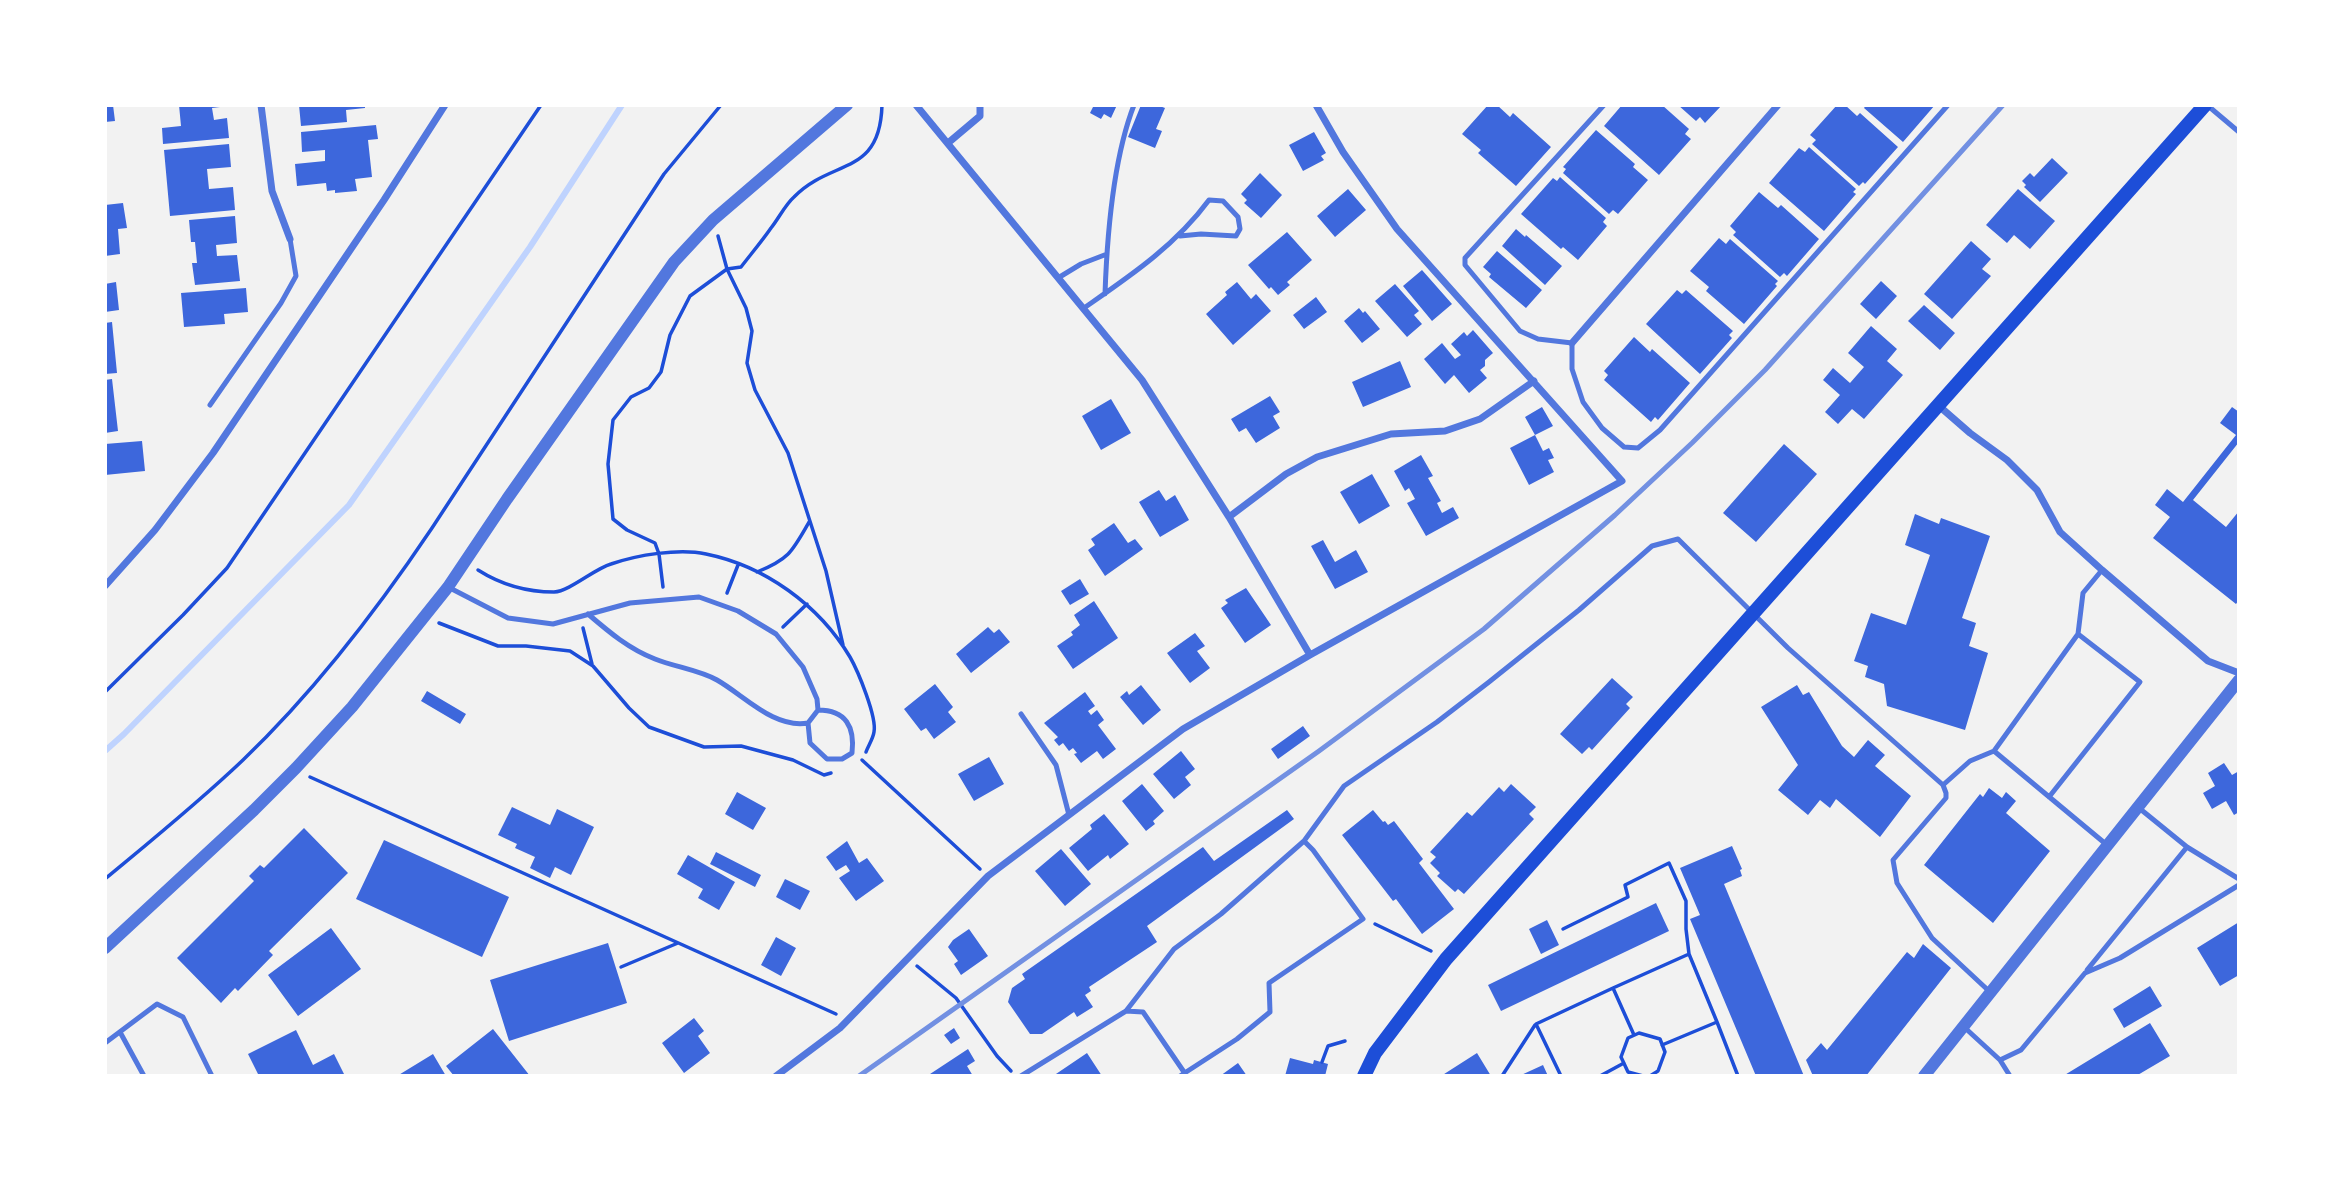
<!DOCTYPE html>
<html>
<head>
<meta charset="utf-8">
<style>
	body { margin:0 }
	#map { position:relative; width:2344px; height:1181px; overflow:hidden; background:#f2f2f2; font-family:Barlow,sans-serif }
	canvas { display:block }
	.frame { position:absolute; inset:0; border:107px solid #fff; pointer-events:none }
</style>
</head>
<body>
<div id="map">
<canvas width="2344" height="1181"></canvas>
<div class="frame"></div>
</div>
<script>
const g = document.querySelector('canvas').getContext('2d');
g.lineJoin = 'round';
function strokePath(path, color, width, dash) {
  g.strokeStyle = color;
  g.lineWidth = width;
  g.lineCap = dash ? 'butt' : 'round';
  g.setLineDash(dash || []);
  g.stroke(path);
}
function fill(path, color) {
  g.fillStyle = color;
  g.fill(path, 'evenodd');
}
const stream = new Path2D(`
	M105 751 124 734 349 505 530 247 622 105`);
const building = new Path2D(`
	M105 105H113L115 121 105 122Z
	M179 105H220V107L212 108 214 120 227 118 229 138 163 144 162 128 181 126Z
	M299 105H365V108L346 110 347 122 301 126Z
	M1094 105H1117L1111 118 1104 114 1101 119 1090 113Z
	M1141 105H1157L1165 108 1156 129 1162 131 1155 148 1128 137Z
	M1488 105H1497L1510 117 1513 113 1551 147 1516 186 1478 153 1481 150 1462 134Z
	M1622 105H1662L1689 129 1685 134 1691 139 1659 175 1604 126Z
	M1678 105H1722L1705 123 1700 117 1696 121Z
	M1837 105H1845L1857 116 1860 113 1898 147 1865 184 1863 182 1859 186 1812 144 1816 140 1810 135Z
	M1866 105H1935L1903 142 1864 108Z
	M376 125 378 139 368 140 372 177 355 179 357 191 335 193V190L327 191 326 183 297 186 295 164 325 161V150L302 152 301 132Z
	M1596 130 1635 164 1633 167 1648 180 1618 214 1613 210 1609 214 1563 173 1566 169 1563 167Z
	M1314 132 1326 153 1321 156 1324 160 1303 171 1289 145Z
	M229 144 231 167 207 169 209 189 233 187 235 210 170 216 164 150Z
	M1809 147 1856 189 1853 192 1856 194 1824 231 1769 183 1799 148 1805 152Z
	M2052 158 2068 173 2040 202 2024 187 2026 185 2022 181 2030 173 2034 177Z
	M1260 173 1282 195 1261 218 1244 203 1247 200 1241 194Z
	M1560 177 1606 218 1603 222 1607 226 1578 260 1563 247 1561 249 1521 214 1553 178 1557 181Z
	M1348 189 1366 210 1335 237 1317 216Z
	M2018 189 2055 221 2030 249 2014 235 2007 243 1986 225Z
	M1759 192 1778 208 1781 205 1819 239 1787 276 1784 273 1780 277 1733 235 1736 232 1730 226Z
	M123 203 127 228 118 229 120 254 105 256V205Z
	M235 216 237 243 216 245 217 256 237 255 240 281 195 285 192 263H197L195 242H191L189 220Z
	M1516 229 1525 237 1526 235 1562 266 1545 285 1502 246Z
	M1287 232 1312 260 1287 282 1290 285 1278 295 1271 287 1269 289 1248 265Z
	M1719 238 1726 244 1730 239 1778 281 1775 284 1777 286 1744 324 1706 291 1709 287 1690 271Z
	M1971 241 1991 259 1982 269 1991 276 1952 319 1924 294Z
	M1497 251 1542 290 1526 308 1489 277 1491 274 1483 267Z
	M1422 270 1452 304 1432 321 1403 286Z
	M1881 281 1897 296 1876 319 1860 304Z
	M116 282 119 310 105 312V284Z
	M1237 282 1251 299 1256 294 1271 311 1233 345 1206 314 1227 295 1225 292Z
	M1395 284 1419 311 1414 315 1422 324 1407 337 1375 301Z
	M246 288 248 312 224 314 225 324 184 327 181 293Z
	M1677 290 1682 294 1686 290 1733 331 1729 335 1732 338 1700 374 1646 324Z
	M1316 297 1327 312 1304 329 1293 315Z
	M1924 305 1955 333 1940 350 1908 321Z
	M1359 308 1363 313 1365 311 1380 329 1362 343 1344 321Z
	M112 322 117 373 105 374V323Z
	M1871 326 1897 349 1887 361 1903 375 1864 419 1852 409 1838 424 1825 412 1840 395 1823 380 1833 368 1850 383 1864 367 1848 353Z
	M1473 330 1493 353 1485 360V366L1480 370 1487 378 1469 393 1454 375 1445 384 1424 359 1442 343 1455 359 1461 355 1451 344 1464 332 1467 336Z
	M1634 337 1650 352 1652 349 1690 383 1658 420 1655 417 1651 422 1604 380 1608 375 1604 371Z
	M1400 361 1411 387 1363 407 1352 382Z
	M112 379 118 431 105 433V380Z
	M1270 396 1280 412 1273 416 1280 428 1256 443 1246 428 1239 432 1231 419Z
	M1111 399 1131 433 1101 450 1082 416Z
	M1542 407 1553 426 1535 435 1543 451 1549 448 1554 458 1548 460 1554 472 1529 485 1510 448 1535 435 1525 417Z
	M2232 407 2239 412V442L2193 500 2226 527 2239 511V600L2236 604 2153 538 2170 517 2155 505 2167 489 2183 502 2236 435 2220 423Z
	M142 441 145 471 105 475V444Z
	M1784 444 1817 474 1756 542 1723 513Z
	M1421 455 1433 476 1428 478 1441 501 1437 503 1442 513 1453 507 1459 518 1426 536 1407 503 1415 499 1409 488 1405 491 1394 471Z
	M1372 474 1390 506 1359 524 1340 492Z
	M1159 490 1166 501 1175 495 1189 520 1160 537 1139 502Z
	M1915 514 1939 524 1941 518 1990 536 1962 618 1976 623 1969 646 1988 653 1965 730 1887 706 1884 684 1865 677 1868 666 1854 661 1871 613 1906 625 1930 555 1905 545Z
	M1114 523 1128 543 1135 539 1143 549 1105 576 1088 550 1095 545 1091 539Z
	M1323 540 1335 562 1356 550 1368 572 1335 589 1311 546Z
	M1080 579 1089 594 1070 605 1061 591Z
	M1246 588 1271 625 1245 643 1221 608 1228 603 1225 600Z
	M1094 601 1118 638 1073 669 1057 646 1073 635 1071 632 1080 625 1074 615Z
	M988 627 994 633 999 629 1010 642 971 673 956 654Z
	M1195 633 1205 646 1197 651 1210 668 1190 683 1167 653Z
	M1612 678 1633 697 1626 704 1630 708 1592 750 1589 747 1582 754 1560 734Z
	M935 684 953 707 948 712 956 722 934 739 926 728 921 731 904 709Z
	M1141 685 1161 710 1143 725 1120 697 1127 691 1129 695Z
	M1797 685 1803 695 1809 692 1842 746 1854 757 1868 740 1885 755 1875 766 1911 796 1880 837 1836 799 1830 808 1820 800 1808 815 1778 790 1798 765 1761 707Z
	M427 691 466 714 460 724 421 701Z
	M1085 692 1095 706 1088 711 1091 715 1097 710 1104 720 1098 725 1116 749 1103 759 1097 751 1081 763 1074 754 1077 753 1073 748 1069 751 1063 743 1059 746 1054 740 1058 737 1044 723Z
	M1303 726 1310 736 1278 759 1271 749Z
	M1181 751 1195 769 1185 777 1191 785 1174 799 1153 774Z
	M989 757 1004 784 974 801 958 774Z
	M2224 763 2232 775 2239 771V812L2234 815 2226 801 2212 809 2203 793 2215 786 2208 773Z
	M1142 784 1164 811 1153 821 1155 824 1146 831 1122 801Z
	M1511 784 1536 807 1529 814 1534 819 1464 894 1458 889 1455 892 1437 876 1440 873 1430 863 1436 857 1430 852 1467 812 1472 816 1499 787 1504 792Z
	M1989 788 2002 798 2006 792 2016 801 2006 813 2050 851 1993 923 1924 865 1980 794 1983 797Z
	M737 792 766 808 753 830 725 814Z
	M512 807 550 825 557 809 594 827 571 875 555 867 550 878 530 868 535 857 515 848 517 844 498 835Z
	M1287 810 1294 819 1147 926 1157 942 1089 987 1091 991 1085 995 1093 1007 1077 1017 1074 1012 1042 1034H1030L1008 1002 1012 988 1025 979 1022 974 1203 847 1214 861Z
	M1373 810 1383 822 1385 821 1388 825 1394 821 1423 859 1419 863 1454 909 1422 934 1396 899 1393 901 1342 835Z
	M1104 814 1129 844 1110 859 1108 855 1088 871 1069 848 1092 829 1090 825Z
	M304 828 348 873 269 951 273 955 238 991 235 988 221 1003 177 958 254 881 249 876 260 865 264 868Z
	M384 840 509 897 482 957 356 899Z
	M847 841 859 863 867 858 884 881 856 901 839 878 850 871 846 865 836 871 826 857Z
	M1732 846 1742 869 1740 870 1742 876 1724 884 1804 1076H1756L1690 919 1700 915 1680 868Z
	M1061 849 1091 884 1065 906 1035 871Z
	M716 852 761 875 755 887 710 864Z
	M688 855 735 882 719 910 698 898 703 889 677 874Z
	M785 879 810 891 800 910 776 897Z
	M1656 903 1669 931 1501 1011 1488 985Z
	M1547 920 1559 945 1541 954 1529 929Z
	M2239 922V975L2220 986 2197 948Z
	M331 928 361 969 298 1016 268 975Z
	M969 929 988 956 961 975 954 964 958 961 948 947 953 940Z
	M776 937 796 948 781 976 761 965Z
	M608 943 627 1003 509 1041 490 980Z
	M1923 944 1951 968 1866 1076H1813L1806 1060 1821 1043 1827 1050 1907 952 1914 958Z
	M2150 986 2162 1006 2124 1028 2113 1009Z
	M694 1018 704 1031 698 1036 710 1053 684 1073 662 1043Z
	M2150 1023 2170 1056 2136 1076H2063Z
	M954 1028 960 1038 951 1044 944 1035Z
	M493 1029 530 1076H454L446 1066Z
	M296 1030 313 1065 334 1054 345 1076H259L248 1054Z
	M968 1049 975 1061 967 1066 973 1076H927Z
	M1087 1053 1102 1076H1053Z
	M1477 1053 1491 1076H1441Z
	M433 1054 446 1076H397Z
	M1290 1058 1313 1064 1314 1060 1328 1064 1325 1076H1285Z
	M1238 1063 1247 1076H1220Z
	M1543 1065 1548 1076H1519Z`);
const path = new Path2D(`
	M718 236 727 269 746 308 752 331 747 363 755 390 788 453 826 571 843 645
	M478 570C500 584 527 592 554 592 570 591 594 569 611 564 637 555 679 548 706 554 765 566 819 605 850 657 858 671 877 717 874 732 873 739 868 746 866 752
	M757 572C789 559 792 552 809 522
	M663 587 659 554 655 543 627 530 613 519 608 464 613 420 631 397 649 388 661 372 670 335 690 296 727 269 741 267C751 254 762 241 771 228 779 218 785 205 794 197 832 158 880 177 882 105
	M727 593 738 565
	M439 623 498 646H526L570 651 593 666 629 708 649 727 704 747 741 746 793 760 824 775 831 773
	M783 627 807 604
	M583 628 592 664
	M105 692 183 615 227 568 541 105
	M862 760 980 869
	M310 777 836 1014
	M105 879C152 840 199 802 243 760 315 691 377 610 432 528L664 174 721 105
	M1375 924 1431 951
	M1563 929 1628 897 1625 885 1669 863 1686 901V929L1689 954
	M917 966 956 998 997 1056 1011 1071
	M621 967 678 943
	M1717 1022 1738 1076
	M1634 1035 1613 988 1689 954 1717 1022 1662 1045
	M1322 1062 1328 1046 1345 1041
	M1502 1076 1535 1025
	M1561 1076 1536 1024 1613 988
	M1600 1076 1624 1063
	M1643 1076 1628 1072 1621 1057 1628 1038 1639 1033 1660 1039 1665 1052 1658 1071 1650 1076`);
const service = new Path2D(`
	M1604 105 1465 258V265L1520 331 1538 339 1572 343V369L1583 402 1602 428 1624 447 1638 448 1660 430 1948 105
	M2207 105 2239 132
	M1058 278 1081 264 1107 254
	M1105 294C1107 236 1113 159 1134 105
	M1084 308C1130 276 1175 246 1209 200L1223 201 1238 217 1240 229 1236 236 1201 234 1180 236
	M210 405 281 303 296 276 290 239
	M2102 570 2083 593 2078 634 1994 751 2107 845
	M448 587 508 618 553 624 630 603 699 597 738 611 776 634 803 667 817 699 818 710 808 723C774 729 745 696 717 680 699 670 675 667 655 659 629 649 609 632 588 614
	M1021 714 1056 765 1069 815
	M808 723 810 743 827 759H842L852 753C855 727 846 710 818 710
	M1943 785 1970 761 1994 751
	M2049 797 2140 682 2078 634
	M2187 847 2239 879
	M2087 970 2187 847 2139 808
	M1126 1011 1143 1012 1184 1072
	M1964 1027 2000 1060 2010 1076
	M120 1032 144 1076
	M105 1043 157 1004 183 1017 212 1076
	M2000 1060 2021 1050 2085 973 2120 958 2239 885
	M1021 1076 1126 1011 1174 949 1221 914 1304 841 1344 786 1437 722 1489 682 1579 610 1652 546 1678 539 1788 648 1943 785 1946 793V798L1893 860 1897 883 1932 938 1990 992
	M1180 1076 1237 1039 1270 1012 1269 983 1363 919 1313 850 1304 841`);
const minor = new Path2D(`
	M261 105 272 191 290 239
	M916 105 1142 380 1229 517 1310 655
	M948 143 980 116V105
	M1572 343 1778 105
	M1939 406 1970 433 2007 460 2037 490 2060 532 2102 570 2208 661 2239 673
	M1229 517 1286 474 1317 457 1391 434 1445 431 1480 419 1534 381
	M105 586 155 530 213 453 384 200 445 105
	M776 1076 840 1028 988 876 1183 729 1310 655 1622 481 1397 229 1343 152 1316 105`);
const tertiary = new Path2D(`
	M105 948 254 810 296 768 352 707 448 587 507 499 674 262 713 220 847 105
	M1924 1076 2239 680`);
const secondary = new Path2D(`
	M1364 1076 1375 1053 1446 959 2205 105`);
const rail = new Path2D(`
	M859 1076 1319 751 1484 629 1615 515 1692 443 1765 370 2003 105`);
strokePath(stream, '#bfd3fe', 6);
fill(building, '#3d67dc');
strokePath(path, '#1d4ed8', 3.5);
strokePath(service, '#5277de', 5);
strokePath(minor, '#5277de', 7);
strokePath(tertiary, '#5277de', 12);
strokePath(secondary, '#1d4ed8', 14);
strokePath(rail, '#7290e2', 5);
</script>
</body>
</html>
